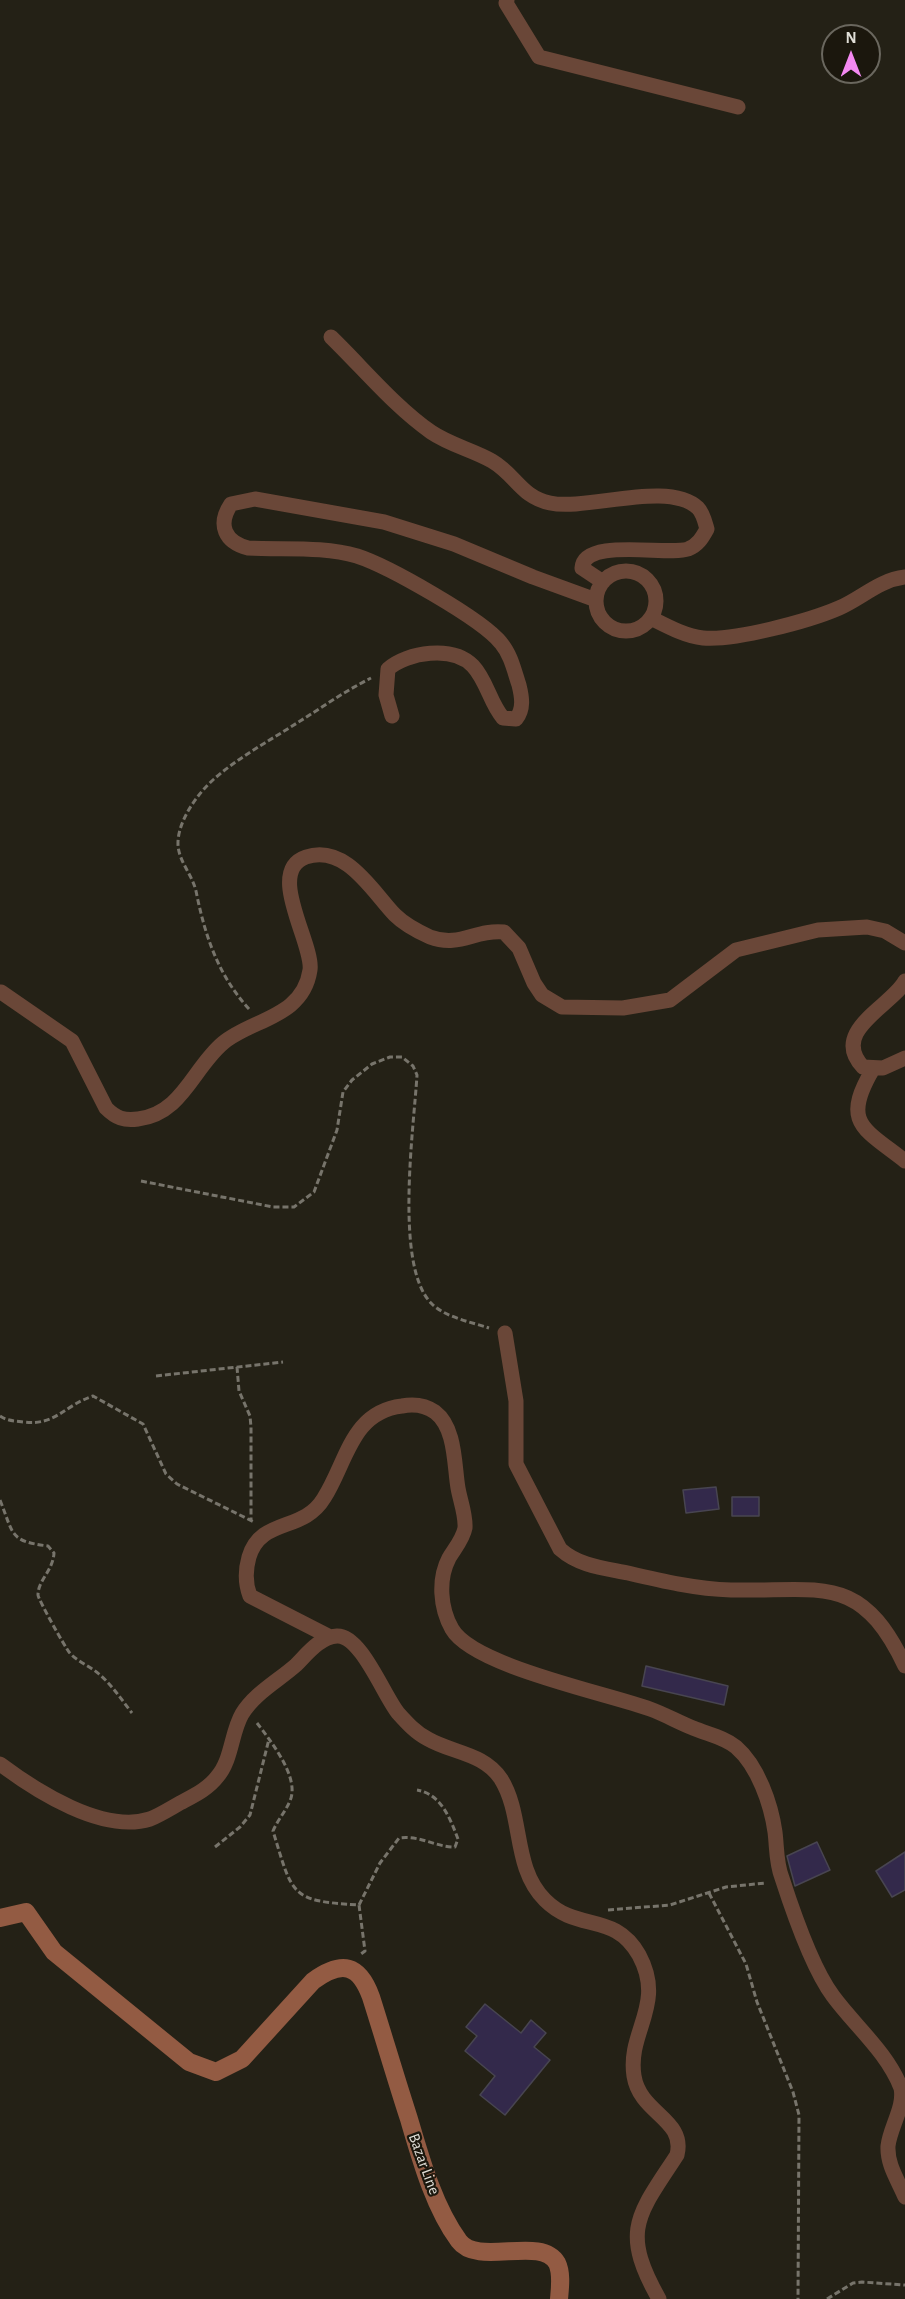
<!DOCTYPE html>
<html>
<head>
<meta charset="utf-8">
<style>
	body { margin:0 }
	#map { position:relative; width:905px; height:2299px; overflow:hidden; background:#242116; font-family:"Alegreya Sans",sans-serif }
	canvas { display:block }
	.north { position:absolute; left:821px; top:24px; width:60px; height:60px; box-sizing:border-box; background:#1b170d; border:2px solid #6a675e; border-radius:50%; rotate:0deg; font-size:16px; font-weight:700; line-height:24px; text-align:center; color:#e0ded7 }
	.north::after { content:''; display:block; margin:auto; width:21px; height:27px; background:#f489f1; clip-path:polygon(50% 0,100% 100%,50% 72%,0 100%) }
</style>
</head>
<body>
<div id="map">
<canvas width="905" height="2299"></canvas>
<div class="north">N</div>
</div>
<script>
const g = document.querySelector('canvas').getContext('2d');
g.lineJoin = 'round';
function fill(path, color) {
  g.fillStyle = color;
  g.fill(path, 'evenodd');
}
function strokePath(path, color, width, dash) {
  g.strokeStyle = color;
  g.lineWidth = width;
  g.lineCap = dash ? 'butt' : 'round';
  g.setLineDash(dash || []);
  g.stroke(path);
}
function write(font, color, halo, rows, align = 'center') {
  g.font = font + ' "Alegreya Sans",sans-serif';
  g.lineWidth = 4.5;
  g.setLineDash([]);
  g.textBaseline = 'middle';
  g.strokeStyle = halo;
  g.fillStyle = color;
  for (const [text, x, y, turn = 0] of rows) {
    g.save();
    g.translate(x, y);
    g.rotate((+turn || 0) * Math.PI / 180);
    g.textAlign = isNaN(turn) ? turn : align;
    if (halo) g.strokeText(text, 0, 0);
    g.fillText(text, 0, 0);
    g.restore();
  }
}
const building = new Path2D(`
	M716 1487 719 1509 686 1513 683 1490Z
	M732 1497H759V1516H732Z
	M646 1666 728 1686 724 1705 642 1686Z
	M817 1842 830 1870 795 1886 787 1856Z
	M905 1852V1890L892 1897 876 1871Z
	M485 2004 521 2033 531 2020 546 2033 534 2047 550 2060 505 2115 480 2095 495 2076 465 2051 477 2036 466 2027Z`);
const path = new Path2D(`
	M249 1009C218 975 205 936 196 891 192 874 179 862 178 845 177 822 197 794 214 779 239 757 269 741 297 723 321 708 345 691 371 678
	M141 1181 273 1207H294L314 1192 337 1130 343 1092 352 1080 372 1064 390 1057H402L413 1066 417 1075C414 1127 394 1265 431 1303 444 1317 471 1322 489 1328
	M237 1367 239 1391 250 1416 251 1427V1521
	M156 1376 283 1362
	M0 1416C7 1421 15 1421 23 1422 56 1426 63 1406 93 1396L143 1424 166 1474 177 1484 254 1522
	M0 1500C14 1535 9 1541 48 1546L54 1553C53 1571 38 1580 38 1595 38 1599 65 1647 69 1652 76 1661 90 1666 99 1674 112 1685 121 1699 132 1713
	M257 1723C270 1740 298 1775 291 1798 287 1810 278 1819 273 1831 293 1896 290 1901 359 1905L365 1951 361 1954
	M215 1847 240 1827 250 1815 269 1739
	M709 1893 746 1964 757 2002 793 2092 799 2115 798 2299
	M359 1905 380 1863 399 1838C420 1835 435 1847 455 1847L458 1839C450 1818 441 1794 417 1790
	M608 1910 670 1905 726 1887 766 1883
	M827 2299 853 2283 862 2282 905 2285`);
const street = new Path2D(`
	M507 0 506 3 539 57 738 107
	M331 337C363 368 394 406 431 432 450 445 473 450 492 461 516 475 521 497 550 503 587 511 668 480 698 508 703 513 705 522 707 529 702 538 698 545 688 549 668 556 584 537 582 568L603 582
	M596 601a30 30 0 1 1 60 0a30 30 0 1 1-60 0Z
	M651 618C667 626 685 636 703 638 734 641 809 621 839 608 862 598 879 580 905 577
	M392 716 386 695 388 669C407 652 453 645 473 666 487 681 490 703 503 718L516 719C524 709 522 697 519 685 514 670 511 655 501 643 482 619 388 566 357 556 323 546 284 550 248 548 225 542 217 525 231 504L255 499 384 522 454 544 533 577 596 600
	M905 981C892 1006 829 1031 863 1067L883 1068 905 1058
	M1 992 72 1041 106 1108C116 1118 124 1121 138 1119 182 1114 193 1068 223 1043 251 1019 303 1018 310 970 314 944 265 871 306 857 346 844 372 891 395 915 403 923 419 932 430 937 460 948 475 929 504 932L519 948 534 983 542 995 562 1007 623 1008 670 1000 736 950 818 930 867 927 885 931 905 943
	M873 1069C841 1123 863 1128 905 1161
	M505 1333 516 1401V1464L560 1549C579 1566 603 1568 628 1573 662 1581 696 1589 731 1590 820 1592 860 1571 905 1666
	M330 1637 250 1596C245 1583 245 1571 249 1557 261 1517 303 1533 324 1498 347 1462 351 1412 402 1406 413 1404 425 1405 435 1412 456 1428 454 1465 458 1488 460 1500 466 1515 465 1528 463 1539 455 1548 449 1558 438 1579 440 1608 452 1629 473 1666 606 1693 650 1709 664 1714 678 1722 693 1728 707 1734 724 1737 736 1747 758 1766 771 1804 775 1832 777 1848 776 1863 782 1878 793 1912 812 1968 833 1996 855 2026 887 2052 901 2088 905 2107 890 2127 888 2146 887 2165 898 2180 905 2197
	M0 1764C36 1791 103 1834 150 1819 160 1815 171 1808 180 1803 193 1796 208 1789 217 1777 232 1760 231 1733 242 1714 255 1693 278 1681 296 1665 307 1654 320 1637 337 1636 361 1635 384 1696 398 1713 407 1723 416 1733 428 1739 452 1753 484 1753 501 1779 524 1816 512 1867 545 1900 578 1933 614 1911 639 1955 666 2005 627 2031 634 2076 640 2114 686 2119 677 2155 638 2215 620 2230 659 2299`);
const secondary = new Path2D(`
	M0 1918 26 1912 54 1952 189 2062 216 2072 242 2059 313 1981C342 1960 359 1964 371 1997 384 2038 396 2079 409 2119 421 2160 434 2207 459 2241 478 2267 541 2235 557 2263 562 2273 560 2288 559 2299`);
const streetNames = [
	["Bazar Line",424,2164,70]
];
fill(building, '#33294b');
strokePath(building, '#484551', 1.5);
strokePath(path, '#77746b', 3, [6, 3]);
strokePath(street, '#6a4738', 15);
strokePath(secondary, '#935b43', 18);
write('16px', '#e0ded7', '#1b170d', streetNames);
</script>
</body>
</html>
